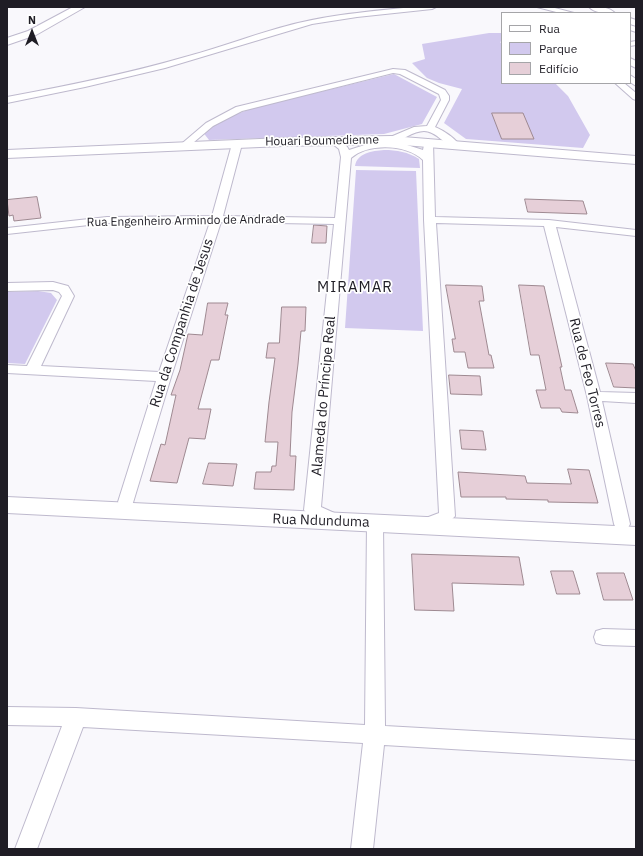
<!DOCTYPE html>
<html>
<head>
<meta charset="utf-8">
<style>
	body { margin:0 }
	#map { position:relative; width:643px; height:856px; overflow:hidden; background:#f9f8fc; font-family:"IBM Plex Sans",sans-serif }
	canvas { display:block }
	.frame { position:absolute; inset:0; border:8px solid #1f1d25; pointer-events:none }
	.legend { position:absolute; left:501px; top:12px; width:130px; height:72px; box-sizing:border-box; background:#fff; border:1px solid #a5a5a8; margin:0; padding:5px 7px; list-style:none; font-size:12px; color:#1f1d25 }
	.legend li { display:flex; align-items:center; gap:8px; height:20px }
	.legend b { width:20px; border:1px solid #a5a5a8 }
	.north { position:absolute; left:12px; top:12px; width:40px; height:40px; -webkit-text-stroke:3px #fff; paint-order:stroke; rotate:0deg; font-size:11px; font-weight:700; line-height:16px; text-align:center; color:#1f1d25 }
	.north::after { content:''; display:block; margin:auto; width:14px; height:18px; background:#1f1d25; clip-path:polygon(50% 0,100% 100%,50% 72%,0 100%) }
</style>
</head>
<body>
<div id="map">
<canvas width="643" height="856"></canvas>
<div class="frame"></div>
<ul class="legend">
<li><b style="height:5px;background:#fff"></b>Rua</li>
<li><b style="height:11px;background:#d2c9ee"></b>Parque</li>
<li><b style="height:11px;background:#e6cfd8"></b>Edifício</li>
</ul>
<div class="north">N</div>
</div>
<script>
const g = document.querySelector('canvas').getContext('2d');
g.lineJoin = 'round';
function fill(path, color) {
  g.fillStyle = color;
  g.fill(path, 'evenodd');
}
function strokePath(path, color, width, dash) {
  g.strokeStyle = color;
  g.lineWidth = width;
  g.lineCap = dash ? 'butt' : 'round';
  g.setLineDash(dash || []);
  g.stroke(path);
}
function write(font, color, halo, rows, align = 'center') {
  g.font = font + ' "IBM Plex Sans",sans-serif';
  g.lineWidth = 3.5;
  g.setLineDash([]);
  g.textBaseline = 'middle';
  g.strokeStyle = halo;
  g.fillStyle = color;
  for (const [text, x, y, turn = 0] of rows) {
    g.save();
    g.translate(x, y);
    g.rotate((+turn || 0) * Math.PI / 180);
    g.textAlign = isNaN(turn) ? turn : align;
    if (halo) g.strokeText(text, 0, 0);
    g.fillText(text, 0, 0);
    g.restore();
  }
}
const green = new Path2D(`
	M489 33H502V41L500 42 502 44V83H555L568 96 590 135 583 148 466 139 444 123 462 89 439 83 427 78 412 63 425 59 422 44Z
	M394 74 437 97 422 124 384 134 209 140 202 131 221 120 253 108Z
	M384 150C397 150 408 152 419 159L420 168 355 166C357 153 372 151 384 150Z
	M356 170 416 171 423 331 345 328Z
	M38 291 51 293 57 300 25 364 7 363V292Z`);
const building = new Path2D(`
	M492 113H523L534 139H502Z
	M37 197 41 218 14 221 13 215 9 216 7 200Z
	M525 199 583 201 587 214 528 212Z
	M314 225 327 226 326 243H312Z
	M446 285 482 286 484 301H479L489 355H491L494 368H468L465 352H454L452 339H455Z
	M519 285 544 286 562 367H560L565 390H571L578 413 562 412 560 408H541L536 390H546L539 355H531Z
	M208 303H228L225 315H228L219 360H211L198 409H211L205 439 189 438 177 483 150 481 161 444 165 445 176 395H171L180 370 188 334 202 335Z
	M282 307H306L305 331H301L298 364 292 412 290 456H296L294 490 254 489 256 472H271L272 466H276L278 442H265L269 402 275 358H266L268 343H279Z
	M606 363 633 364 636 371V388L614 387Z
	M449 375 480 376 482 395 451 394Z
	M460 430 483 431 486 450 462 449Z
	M209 463 237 464 233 486 203 484Z
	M568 469 589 470 598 503 548 502V500L506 499V497H461L458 472 525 476 527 483 571 484Z
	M412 554 519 557 524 585 452 583 454 611 415 610Z
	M551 571H573L580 594H557Z
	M597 573H624L633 600H604Z`);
const street = new Path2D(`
	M413 7H436L432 9 357 17 312 24 165 68 85 87 7 103V97C67 86 126 74 185 57 223 47 260 32 298 23 336 14 374 11 413 7Z
	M537 7H551L574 13H560Z
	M630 25 636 27V32L630 30Z
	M636 41V45L630 46V42Z
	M630 58 636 61V68L630 65Z
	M393 69 405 70 445 90 449 96V100L435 127C444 131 453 137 459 144L457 146C446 149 438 131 424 131 413 131 403 140 392 143L404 144 423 150 425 140 428 139 433 142 435 217 549 220 636 230V236L556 227 600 392 636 393V403L602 401 630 524 628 528 622 530 616 528 614 524 587 396 544 226 436 223 455 516C452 521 431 531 424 531 424 531 419 530 418 529L416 525 418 521 439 513 424 220 423 160C406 144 368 143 351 158L321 507 341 516 343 520 341 524C340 525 335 526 335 526 328 526 307 515 304 510L334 224 221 222 171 377 132 506 126 508 120 506 118 502 156 381 7 373V365L27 366 62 296 59 292 53 290 7 291V283L53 282 68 286 74 296 41 366 159 372 210 222 107 223 7 234V228L107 217 212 216 232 144 237 141 242 144 223 216 335 218 341 157 339 149 334 145 318 142 316 140 318 138C327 136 345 140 349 150L371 143H390L386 140 388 138 414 127 427 126 441 100 439 94 400 74 393 73 242 111 213 126 187 148 184 149 179 146 206 123 236 107Z
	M630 75 636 79V86L630 82Z
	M615 83H624L636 93V100L633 99Z
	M375 517 381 519 383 523 385 726 636 740V760L384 745 373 849H351L363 743 83 727 37 849H15L62 726 7 725V707L76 708 365 725 367 523 369 519Z
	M603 629 636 630V646L603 645 596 643 594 637 596 631Z`);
const secondary = new Path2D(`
	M73 7H85L36 35 7 45V38L28 31Z
	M589 7C598 7 608 6 615 13 606 13 596 14 589 7Z
	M630 18 636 20V26L630 24Z
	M391 136 636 156V164L391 144 283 146 7 158V150L283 138Z
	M7 497 636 527V545L7 513Z`);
const farStreetnames = [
	["Houari Boumedienne",322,141,-1],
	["Rua Engenheiro Armindo de Andrade",186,221,-1]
];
const streetNames = [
	["Rua da Companhia de Jesus",182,323,-72],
	["Rua de Feo Torres",587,373,76],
	["Alameda do Príncipe Real",324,396,-85],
	["Rua Ndunduma",321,521,2]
];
const neighbourhoodNames = [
	["MIRAMAR",355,288]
];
fill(green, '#d2c9ee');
fill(building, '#e6cfd8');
strokePath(building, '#9e8991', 1);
strokePath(street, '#beb9cd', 2);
strokePath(secondary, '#beb9cd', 2);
fill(street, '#fff');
fill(secondary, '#fff');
write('12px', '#1f1d25', '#fff', farStreetnames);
write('14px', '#1f1d25', '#fff', streetNames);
g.letterSpacing = '1px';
write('15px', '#1f1d25', '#fff', neighbourhoodNames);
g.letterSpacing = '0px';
</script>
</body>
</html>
